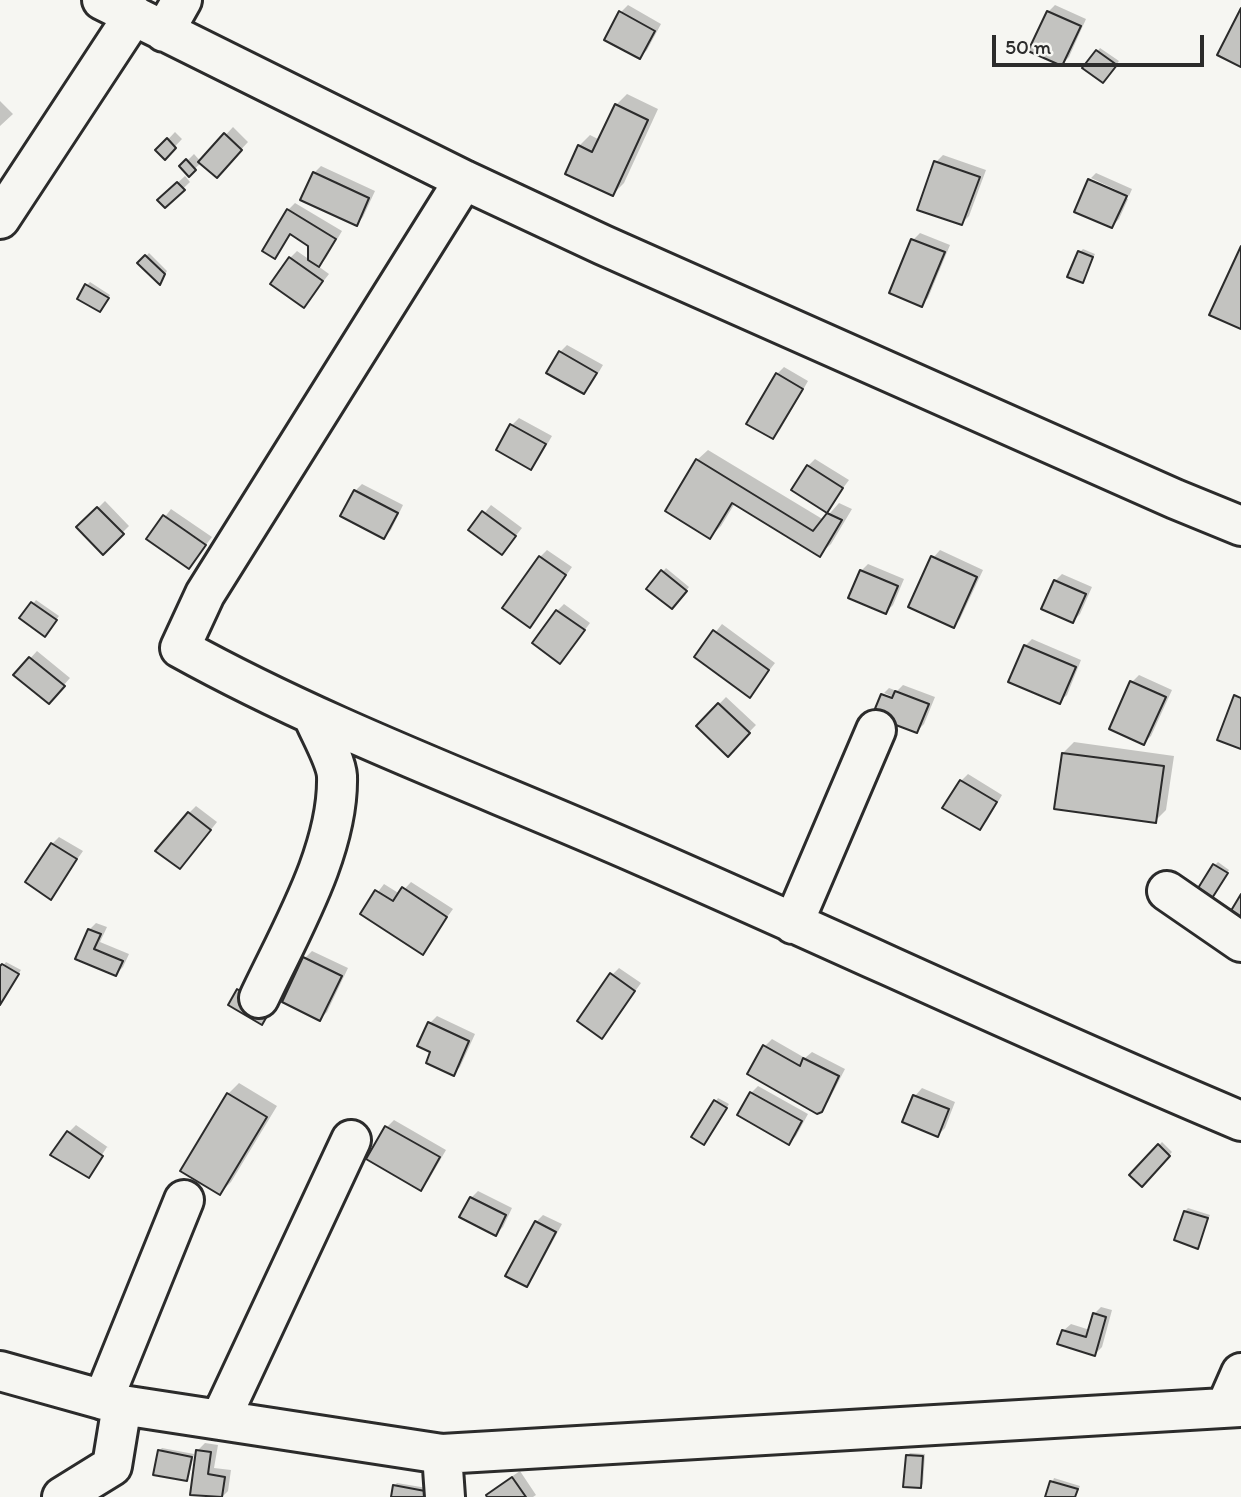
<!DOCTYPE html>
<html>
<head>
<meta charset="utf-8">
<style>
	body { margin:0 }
	#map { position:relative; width:1241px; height:1497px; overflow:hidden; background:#f6f6f2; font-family:Itim,sans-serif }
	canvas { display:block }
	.scale { position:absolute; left:992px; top:35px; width:212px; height:32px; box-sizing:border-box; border:4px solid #2b2b2b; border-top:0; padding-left:9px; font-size:21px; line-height:24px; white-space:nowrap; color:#2b2b2b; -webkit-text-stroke:5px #f6f6f2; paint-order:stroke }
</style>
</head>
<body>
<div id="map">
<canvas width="1241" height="1497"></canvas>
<div class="scale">50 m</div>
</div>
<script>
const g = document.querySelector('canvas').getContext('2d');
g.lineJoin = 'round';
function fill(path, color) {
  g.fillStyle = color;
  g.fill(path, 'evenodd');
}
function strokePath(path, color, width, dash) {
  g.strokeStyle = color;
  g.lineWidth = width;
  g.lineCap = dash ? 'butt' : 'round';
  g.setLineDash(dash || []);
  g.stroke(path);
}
const shadow = new Path2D(`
	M628 5 661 24 647 50 640 57 621 12Z
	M1055 5 1086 19 1069 57 1062 64 1048 12Z
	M1100 48 1119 61 1106 78 1085 68Z
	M627 94 658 109 624 183 613 194 579 146 590 135 600 140 616 105Z
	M0 101 13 114 0 126Z
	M233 127 248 142 223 169 202 162 189 174 182 166 194 154 201 162Z
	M175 132 182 139 165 157 158 150Z
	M943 155 986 170 969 216 962 223 936 162Z
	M321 166 375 191 363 217 356 224 314 173Z
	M1096 173 1132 189 1129 196 1091 178Z
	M185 176 190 182 165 206 159 200Z
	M1090 179V182L1128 199 1119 219 1112 226 1076 211Z
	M295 203 342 231 326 258 318 266 329 274 304 306 290 258 297 251 310 260V245L291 234 275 256 288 210Z
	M920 233 950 245 928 298 921 305 913 240Z
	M1083 249 1095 254 1082 281 1080 252Z
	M149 253 167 271 160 283 140 263Z
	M90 282 110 295 103 307 87 285Z
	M567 345 603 365 591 385 584 392 560 352Z
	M784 367 808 381 780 430 773 437 777 374Z
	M519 418 552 436 538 460 531 468 512 425Z
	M708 450 824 520 839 503 852 509 831 544 820 554 735 503 721 526 710 537 697 460Z
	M815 459 849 480 826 511 808 466Z
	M362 484 403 505 391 530 384 537 355 491Z
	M105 501 129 526 103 552 79 527Z
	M491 505 522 528 502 553 471 530Z
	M171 509 212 537 189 567 149 538Z
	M547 550 572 567 536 618 540 557Z
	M940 550 983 570 960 619 953 626 933 558Z
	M868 564 904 579 893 605 886 612 861 571Z
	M666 568 689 587 672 607 649 588Z
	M1062 574 1092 587 1080 614 1073 621 1055 581Z
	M36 600 59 616 48 631 22 618Z
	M564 604 590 623 567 654 557 611Z
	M722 624 775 663 750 695 696 657Z
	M1032 639 1081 660 1067 695 1059 702 1025 646Z
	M37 651 70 678 55 695 15 675Z
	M1139 675 1172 690 1151 736 1144 743 1132 682Z
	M903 685 935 697 924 724 917 731 874 715 883 694V697L899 703 901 700 884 693 889 688 897 691Z
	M726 697 756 725 728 754 698 726Z
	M1074 742 1174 756 1166 810 1155 821 1063 753Z
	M968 774 1002 795 987 821 980 828 961 781Z
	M196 806 217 822 187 860 189 813Z
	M59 837 83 851 50 898 52 844Z
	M1218 862 1229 870 1211 897 1215 865Z
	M411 882 453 909 422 952 362 913 384 884 400 894Z
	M96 923 107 927 100 942 129 954 123 967 116 974 77 958 89 930Z
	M312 951 348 968 327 1012 320 1019 305 958Z
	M6 962 21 970 0 1004V970Z
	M619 968 641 983 602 1037 612 975Z
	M437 1016 475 1034 460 1067 453 1074 432 1051 430 1023Z
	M772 1039 805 1058 812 1052 845 1069 828 1102 821 1110 765 1046Z
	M239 1083 277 1106 231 1182 220 1193 228 1094Z
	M758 1086 808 1114 796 1136 789 1143 751 1093Z
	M922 1088 955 1102 945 1128 938 1135 904 1121 915 1096Z
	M718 1098 729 1104 707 1140 694 1136Z
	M394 1120 446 1150 428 1181 421 1188 387 1127Z
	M76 1125 109 1148 107 1147 88 1176 69 1132Z
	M1162 1142 1172 1152 1142 1184 1132 1175Z
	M478 1191 512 1208 503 1227 496 1234 471 1198Z
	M1188 1208 1210 1215 1198 1246 1185 1211Z
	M543 1215 562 1224 533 1278 526 1285 508 1276 536 1222Z
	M1101 1307 1112 1310 1102 1347 1095 1354 1063 1331 1071 1324 1090 1330 1094 1314Z
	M205 1443 218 1445 214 1468 231 1470 228 1491 222 1497 192 1494 198 1450Z
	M162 1448 194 1454 189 1476 186 1480 159 1451Z
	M910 1453 925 1454 923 1484 920 1487 907 1456Z
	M520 1471 536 1495 533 1497H489L488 1495 495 1488Z
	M1054 1478 1080 1486 1076 1497H1047Z
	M397 1483 427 1488 425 1497H392L394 1486Z`);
const building = new Path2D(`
	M1241 8V67L1217 55Z
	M619 11 655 31 640 59 604 40Z
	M1047 11 1081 26 1062 66 1028 51Z
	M1096 50 1117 65 1103 83 1082 68Z
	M615 104 648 120 613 196 565 174 578 145 592 152Z
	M224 133 242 150 217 178 198 162Z
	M167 138 176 148 165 160 155 150Z
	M186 159 196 170 189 177 179 166Z
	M934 161 980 177 962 225 917 210Z
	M313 172 369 198 357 226 300 200Z
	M1088 179 1127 196 1112 228 1074 212Z
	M177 182 185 190 165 208 157 200Z
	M287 209 336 239 319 267 308 260V246L290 234 275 259 262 251Z
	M911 239 945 252 922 307 889 293Z
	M1241 246V329L1209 315Z
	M1078 251 1093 257 1083 283 1067 277Z
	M145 255 165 274 160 285 137 263Z
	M289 257 323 281 304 308 270 284Z
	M85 284 109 298 100 312 77 299Z
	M559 351 597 373 584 394 546 373Z
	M776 373 803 389 773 439 746 424Z
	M510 424 546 444 531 470 496 450Z
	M696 459 813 531 827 513 842 520 820 557 732 503 710 539 665 511Z
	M807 465 843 488 827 513 791 490Z
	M354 490 398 513 384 539 340 516Z
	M97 507 124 534 103 555 76 527Z
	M482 511 516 536 502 555 468 530Z
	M163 515 206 545 189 569 146 539Z
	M539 556 566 575 530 628 502 608Z
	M931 556 977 577 954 628 908 607Z
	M661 570 687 591 672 609 646 589Z
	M860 570 898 586 886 614 848 598Z
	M1054 580 1086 594 1073 623 1041 609Z
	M31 602 57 620 45 637 19 618Z
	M556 610 585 630 560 664 532 643Z
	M713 630 769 670 750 698 694 657Z
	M1024 645 1076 667 1060 704 1008 682Z
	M29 657 65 686 49 704 13 675Z
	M1130 681 1166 697 1144 745 1109 729Z
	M895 691 929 704 917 733 872 716 881 694 892 698Z
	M1234 695 1241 698V749L1217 740Z
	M718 703 750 733 728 757 696 726Z
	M1062 753 1164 766 1156 823 1054 809Z
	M960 780 997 802 980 830 942 808Z
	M188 812 211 830 180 869 155 851Z
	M51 843 77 859 51 900 25 882Z
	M1213 864 1228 873 1209 903 1195 893Z
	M402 887 447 917 423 955 360 914 375 890 393 901Z
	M1241 894V921L1229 914Z
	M88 929 101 934 94 949 123 961 116 976 75 959Z
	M303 957 342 976 320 1021 282 1002Z
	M2 964 19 974 0 1005V966Z
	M610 973 635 991 602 1039 577 1021Z
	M237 989 271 1009 262 1025 228 1005Z
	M428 1022 469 1041 454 1076 426 1063 430 1052 417 1046Z
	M763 1045 800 1066 803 1058 839 1076 822 1112 817 1114 747 1074Z
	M750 1092 802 1121 789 1145 737 1115Z
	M227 1093 267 1117 220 1195 180 1171Z
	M913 1095 949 1109 938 1137 902 1122Z
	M714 1100 727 1108 704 1145 691 1137Z
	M385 1126 440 1157 421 1191 366 1159Z
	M67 1131 103 1156 89 1178 50 1155Z
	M1158 1144 1170 1156 1142 1187 1129 1175Z
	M470 1197 506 1215 496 1236 459 1217Z
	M1184 1211 1208 1218 1198 1249 1174 1240Z
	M535 1221 556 1232 527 1287 505 1276Z
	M1093 1313 1106 1317 1095 1356 1057 1344 1062 1330 1086 1337Z
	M158 1450 192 1457 187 1481 153 1475Z
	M196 1450 211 1452 208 1474 225 1477 222 1497 190 1495Z
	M906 1455 923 1456 921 1488 903 1487Z
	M512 1477 526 1497H487L486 1495Z
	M1050 1481 1078 1489 1075 1497H1045Z
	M393 1485 425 1491 424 1497H391Z`);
const minor = new Path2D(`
	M102 0 464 180 603 245 1175 499 1241 526
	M164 32 182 0
	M464 180 205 594 180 648C328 730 489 788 643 856 843 943 1040 1037 1241 1121
	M0 219 134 15
	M1167 891 1241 942
	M793 924 876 730
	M259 998C290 932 339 850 337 776 336 760 319 731 313 716
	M0 1371 122 1405 442 1454 1241 1407
	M103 1400 184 1200
	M1226 1407 1241 1373
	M220 1420 351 1140
	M442 1454 445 1497
	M62 1497 112 1466 122 1405`);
fill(shadow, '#0003');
fill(building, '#c3c3c0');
strokePath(building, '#2b2b2b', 2);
strokePath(minor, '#2b2b2b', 44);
strokePath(minor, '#f6f6f2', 38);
</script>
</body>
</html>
